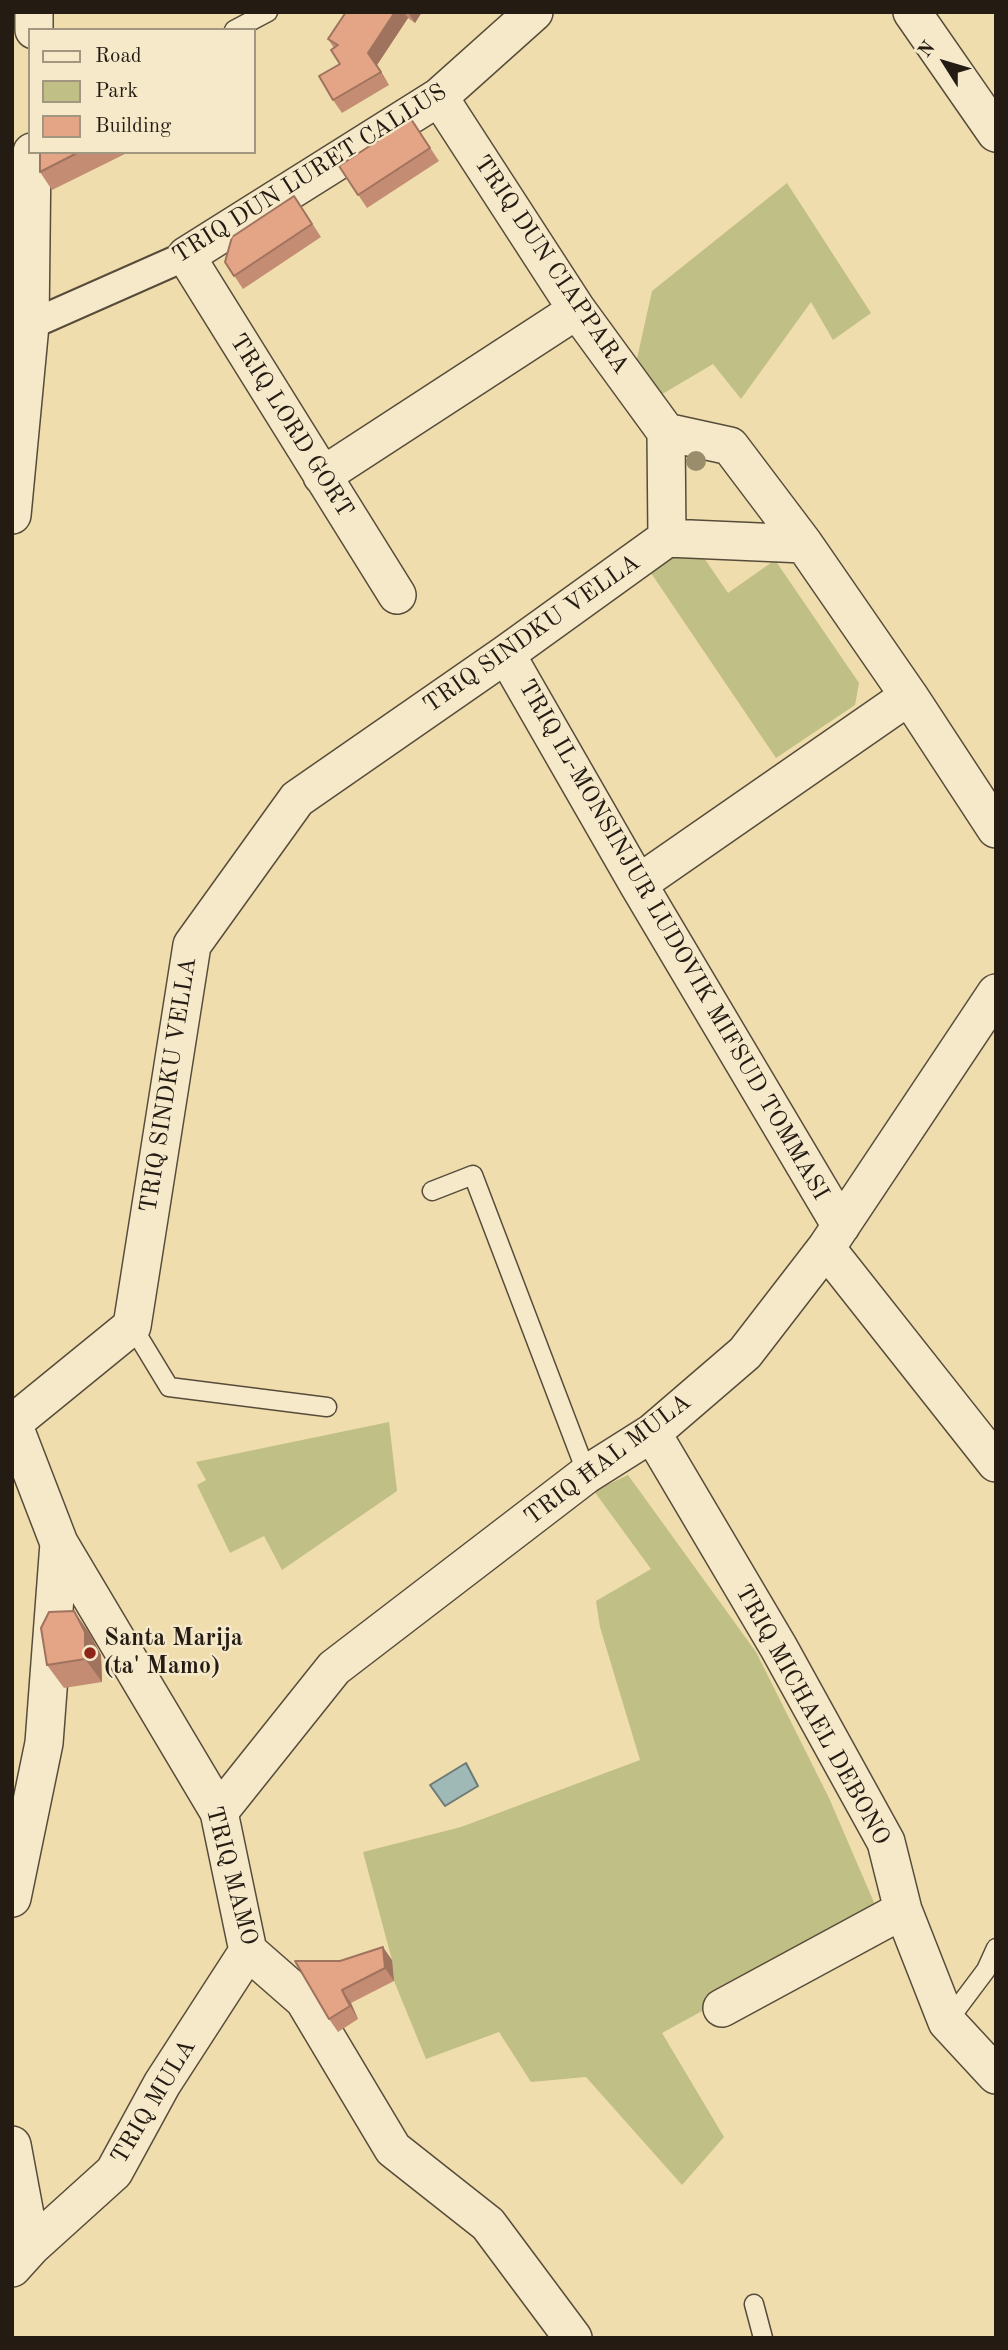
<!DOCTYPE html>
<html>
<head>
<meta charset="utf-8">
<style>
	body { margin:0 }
	#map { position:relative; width:1008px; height:2350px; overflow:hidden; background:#efddad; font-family:"Old Standard TT",serif }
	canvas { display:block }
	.frame { position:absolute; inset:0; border:14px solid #241b13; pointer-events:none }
	.legend { position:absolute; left:28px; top:28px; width:228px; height:126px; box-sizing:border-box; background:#f5e9ca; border:2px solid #a19781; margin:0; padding:9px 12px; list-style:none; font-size:21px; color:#241b13 }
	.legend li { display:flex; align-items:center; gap:14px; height:35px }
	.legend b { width:35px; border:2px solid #a19781 }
	.north { position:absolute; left:910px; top:28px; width:70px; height:70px; -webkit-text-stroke:5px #f5e9ca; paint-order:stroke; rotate:307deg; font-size:19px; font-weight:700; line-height:28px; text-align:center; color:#241b13 }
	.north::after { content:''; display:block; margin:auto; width:24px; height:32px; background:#241b13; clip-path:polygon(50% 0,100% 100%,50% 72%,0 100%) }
</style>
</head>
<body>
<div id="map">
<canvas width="1008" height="2350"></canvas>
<div class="frame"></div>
<ul class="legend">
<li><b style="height:9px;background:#f5e9ca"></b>Road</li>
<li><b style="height:19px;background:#c0bf85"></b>Park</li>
<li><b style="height:19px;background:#e4a486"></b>Building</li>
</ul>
<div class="north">N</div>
</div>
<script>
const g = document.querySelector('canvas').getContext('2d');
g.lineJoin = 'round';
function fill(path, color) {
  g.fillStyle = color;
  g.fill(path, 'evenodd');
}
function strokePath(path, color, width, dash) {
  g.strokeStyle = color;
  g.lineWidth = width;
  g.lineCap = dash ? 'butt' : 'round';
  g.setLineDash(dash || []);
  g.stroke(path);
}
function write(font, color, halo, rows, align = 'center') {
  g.font = font + ' "Old Standard TT",serif';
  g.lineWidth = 5;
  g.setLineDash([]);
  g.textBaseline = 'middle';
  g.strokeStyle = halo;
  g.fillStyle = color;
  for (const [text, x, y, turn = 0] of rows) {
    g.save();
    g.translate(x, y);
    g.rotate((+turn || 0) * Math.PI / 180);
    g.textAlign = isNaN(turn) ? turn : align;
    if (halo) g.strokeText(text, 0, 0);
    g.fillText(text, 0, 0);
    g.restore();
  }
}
const green = new Path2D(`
	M787 183 871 313 833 340 811 302 741 399 713 364 659 396 636 363 652 291Z
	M677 552 702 555 728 593 775 560 859 683 855 705 776 758 651 573Z
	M389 1422 397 1491 282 1570 264 1536 230 1553 197 1485 206 1480 196 1462Z
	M628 1475 756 1652 829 1798 879 1914 662 2033 724 2137 682 2185 586 2077 531 2082 499 2032 426 2059 394 1981 392 1960 363 1852 461 1827 640 1760 600 1627 596 1601 651 1569 594 1491Z`);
const water = new Path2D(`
	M466 1763 478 1786 445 1806 430 1785Z`);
const service = new Path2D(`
	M234 30 268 12
	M432 1191 473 1175 587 1474
	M132 1326 169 1387 327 1407
	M947 2022 986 1970 996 1948
	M754 2304 763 2338`);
const pedestrian = new Path2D(`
	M30 325 186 256`);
const minor = new Path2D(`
	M912 12 996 133
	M34 30V12
	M439 97 577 310 666 432 667 538 804 544 909 696 996 829
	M666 432 730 446 804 544
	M322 476 577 310
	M12 515 30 325 32 152
	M397 595 186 256 439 97 534 12
	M506 654 638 884 841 1226
	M638 884 909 696
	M826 1248 996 1463
	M12 1421 59 1543 219 1812 248 1951 304 2000 393 2149 488 2224 573 2338
	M13 1423 132 1326 192 945 297 799 506 654 667 538
	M652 1433 779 1648 886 1842 903 1910 947 2022 996 2075
	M219 1812 334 1668 587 1474 652 1433 745 1353 826 1248 996 993
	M12 1898 44 1743 59 1543
	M722 2008 903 1910
	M12 2145 31 2247
	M12 2268 31 2247 114 2172 162 2084 248 1951`);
const trees = [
	[696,461]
];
const wall = new Path2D(`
	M346 12H422L415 23 408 18 377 65 389 85 342 113 333 100 340 64 334 48 328 39Z
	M411 119 439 161 367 208 339 166Z
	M40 152H129L52 190 40 172Z
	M303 209 321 237 243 289 225 262Z
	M90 1634 101 1655 102 1682 64 1688 47 1665Z
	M392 1960 394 1981 351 2003 358 2019 338 2032 329 2019 340 1961Z`);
const shadedWall = new Path2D(`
	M395 12H404L408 18 377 65 389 85 368 53Z
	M408 12H422L415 23Z
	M74 1611 90 1634 101 1655 102 1682 85 1659Z
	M383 1947 392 1960 394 1981 385 1968Z
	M342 1990 351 2003 358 2019 350 2006Z`);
const building = new Path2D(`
	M346 12H395L368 53 381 72 333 100 319 76 340 64 331 50 338 45 328 39Z
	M411 119 430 148 358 195 339 166Z
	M40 152H79L40 172Z
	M294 196 312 224 234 276 225 262 232 237Z
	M74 1611 85 1632V1659L47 1665 41 1628 49 1612Z
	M383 1947 385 1968 342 1990 350 2006 329 2019 295 1961H340Z`);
const markers = [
	[90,1653,7,"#8f2418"]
];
const streetNames = [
	["TRIQ DUN LURET CALLUS",310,174,-32],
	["TRIQ DUN CIAPPARA",551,265,56],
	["TRIQ LORD GORT",291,426,58],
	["TRIQ SINDKU VELLA",532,634,-35],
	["TRIQ IL-MONSINJUR LUDOVIK MIFSUD TOMMASI",673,940,60],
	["TRIQ SINDKU VELLA",169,1085,-81],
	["TRIQ ĦAL MULA",608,1460,-37],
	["TRIQ MICHAEL DEBONO",812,1715,61],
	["TRIQ MAMO",231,1876,75],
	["TRIQ MULA",154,2102,-59]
];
const poiNames = [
	["Santa Marija",104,1639],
	["(ta' Mamo)",104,1667]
];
fill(green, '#c0bf85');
fill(water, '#9fb9b6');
strokePath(water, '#6e7a75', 2);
strokePath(service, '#574c3a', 21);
strokePath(pedestrian, '#574c3a', 32);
strokePath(minor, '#574c3a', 40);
strokePath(service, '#f5e9ca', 18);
strokePath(pedestrian, '#f5e9ca', 28);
strokePath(minor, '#f5e9ca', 37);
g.fillStyle = '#998d6b';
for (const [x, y] of trees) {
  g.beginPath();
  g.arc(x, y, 10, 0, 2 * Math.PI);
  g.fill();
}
fill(wall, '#c48d73');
fill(shadedWall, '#a0735e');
fill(building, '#e4a486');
strokePath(building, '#a0735e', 2);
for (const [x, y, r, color] of markers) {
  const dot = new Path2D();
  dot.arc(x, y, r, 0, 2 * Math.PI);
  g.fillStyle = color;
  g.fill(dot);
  strokePath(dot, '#f5e9ca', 2.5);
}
write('24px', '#241b13', '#f5e9ca', streetNames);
write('bold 24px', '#241b13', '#f5e9ca', poiNames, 'left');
</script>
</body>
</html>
